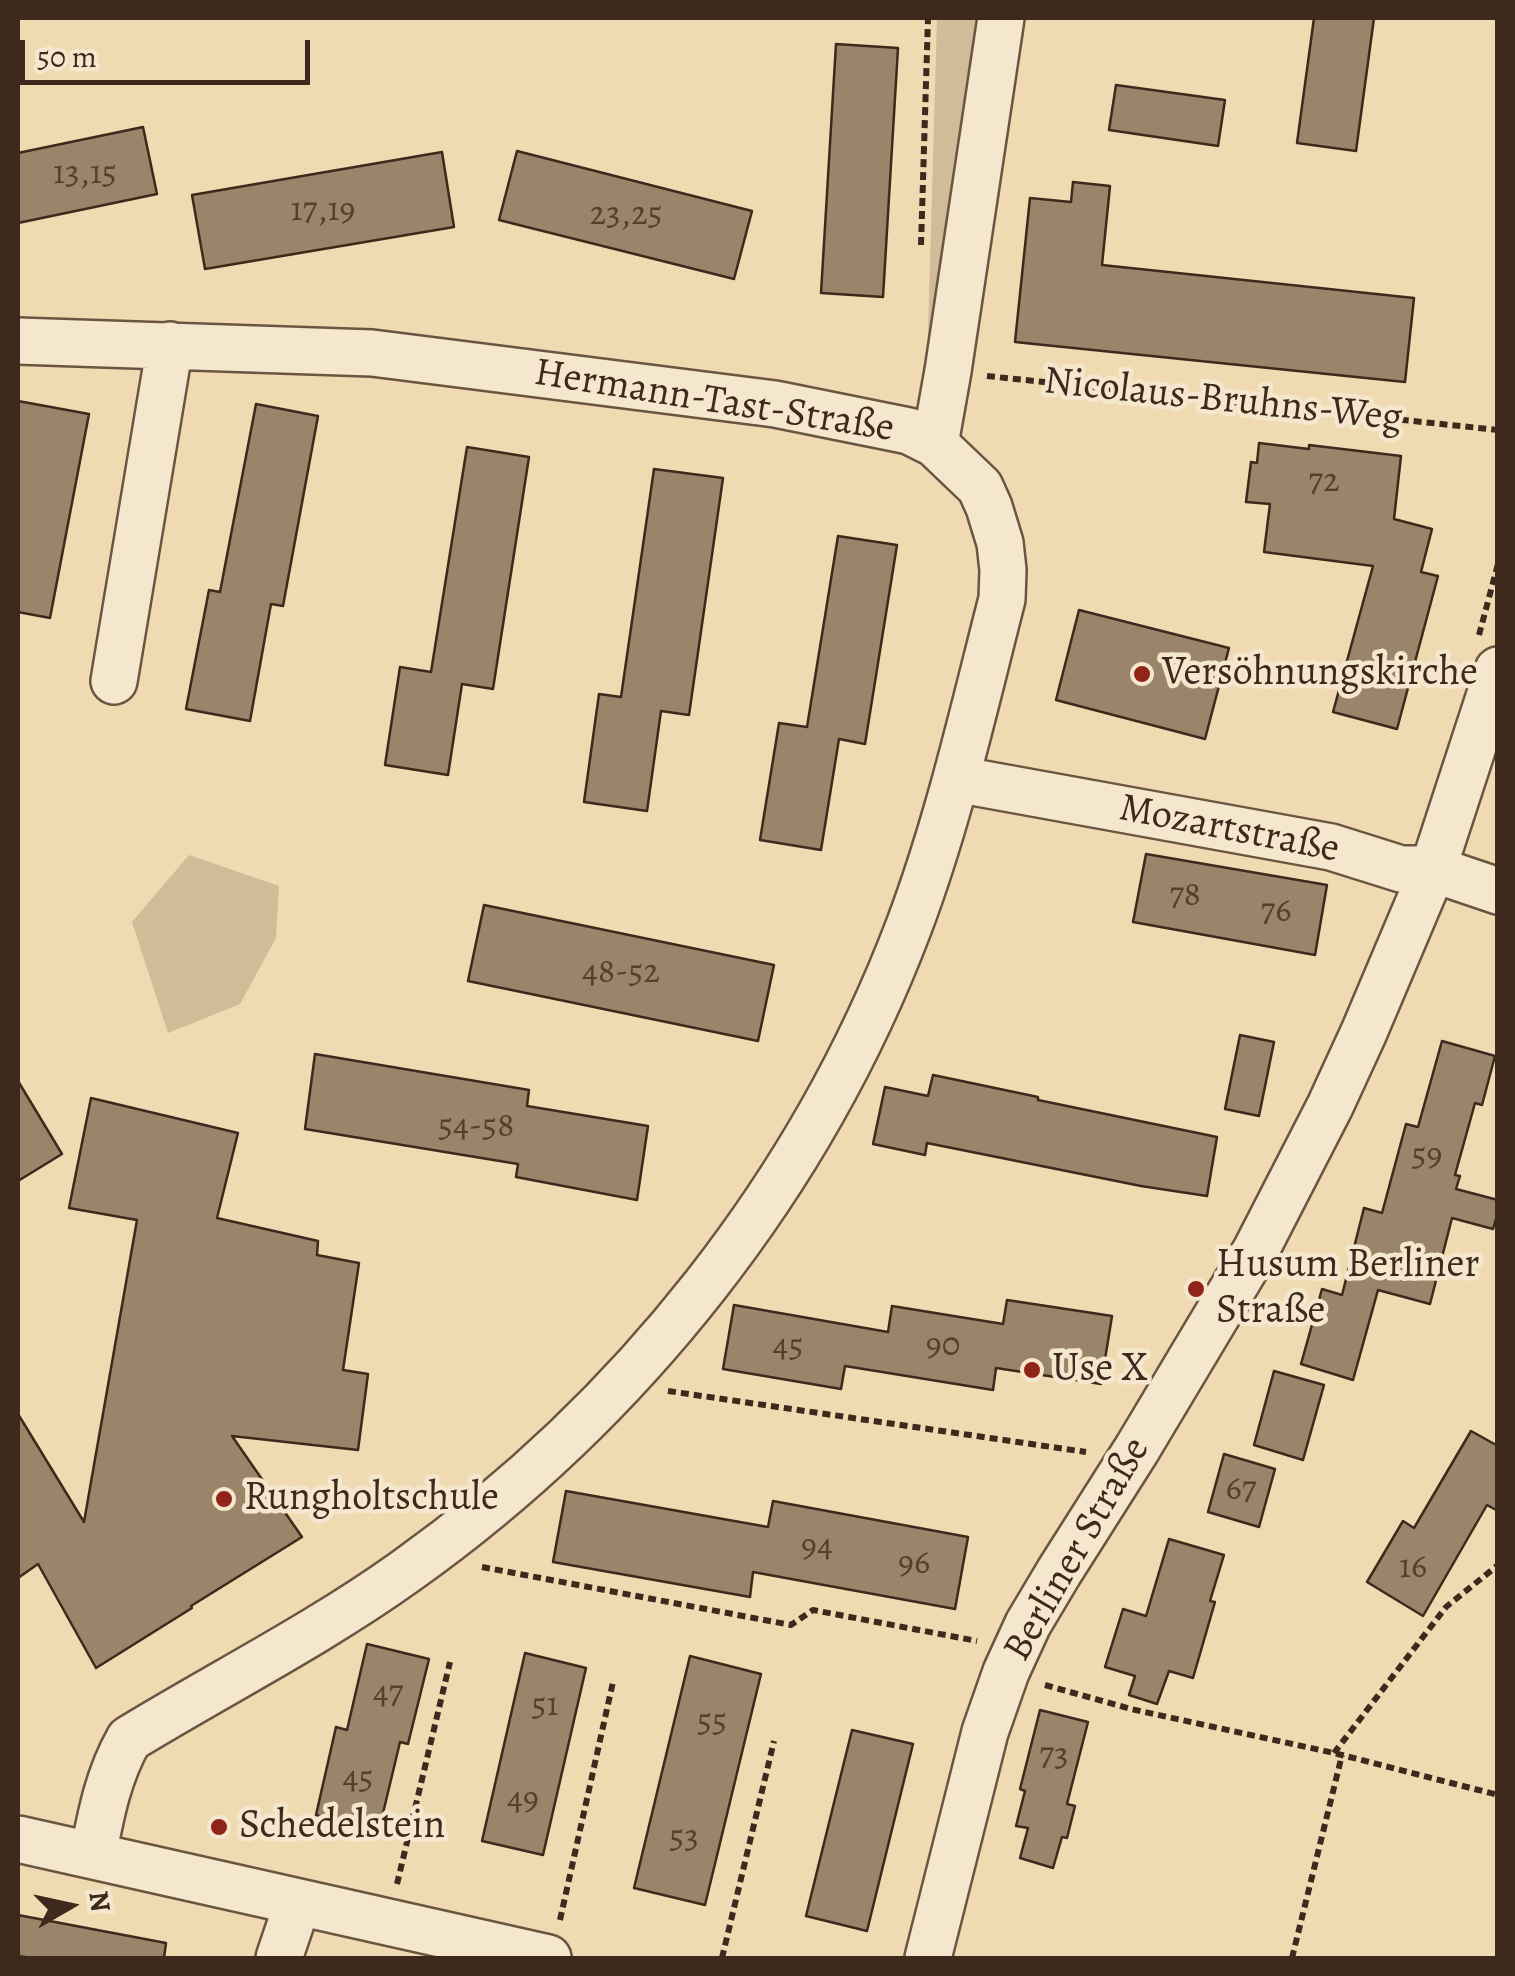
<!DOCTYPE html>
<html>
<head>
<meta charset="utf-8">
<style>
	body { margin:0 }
	#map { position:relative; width:1515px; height:1976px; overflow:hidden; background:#efdab2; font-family:Alegreya,serif }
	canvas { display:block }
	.frame { position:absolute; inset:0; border:20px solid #3e291d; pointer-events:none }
	.north { position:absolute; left:20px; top:1856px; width:100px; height:100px; -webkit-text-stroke:8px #f5e7cd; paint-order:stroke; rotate:81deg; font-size:28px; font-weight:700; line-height:40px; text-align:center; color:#3e291d }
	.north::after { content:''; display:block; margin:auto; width:35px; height:45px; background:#3e291d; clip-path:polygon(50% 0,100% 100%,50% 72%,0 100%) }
	.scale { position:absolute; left:20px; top:40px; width:290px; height:45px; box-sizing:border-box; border:5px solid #3e291d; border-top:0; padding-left:12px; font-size:30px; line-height:35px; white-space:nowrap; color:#3e291d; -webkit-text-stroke:8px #f5e7cd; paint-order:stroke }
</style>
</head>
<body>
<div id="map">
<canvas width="1515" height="1976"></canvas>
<div class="frame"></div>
<div class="north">N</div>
<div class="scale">50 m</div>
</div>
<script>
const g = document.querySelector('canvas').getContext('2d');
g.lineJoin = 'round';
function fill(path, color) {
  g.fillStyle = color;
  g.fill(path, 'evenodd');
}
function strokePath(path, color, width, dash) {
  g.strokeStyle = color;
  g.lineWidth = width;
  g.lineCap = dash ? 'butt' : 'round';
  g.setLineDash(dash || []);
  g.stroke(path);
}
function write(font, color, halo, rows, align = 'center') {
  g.font = font + ' Alegreya,serif';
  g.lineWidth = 9;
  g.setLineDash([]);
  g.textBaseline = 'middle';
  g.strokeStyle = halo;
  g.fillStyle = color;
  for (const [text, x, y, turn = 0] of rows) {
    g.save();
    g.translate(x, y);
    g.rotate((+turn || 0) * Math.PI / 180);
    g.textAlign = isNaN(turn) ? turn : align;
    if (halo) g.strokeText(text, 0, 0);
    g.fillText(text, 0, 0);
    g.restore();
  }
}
const green = new Path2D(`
	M937 18H988L929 355 928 333Z
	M189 855 279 886 276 938 240 1004 168 1033 132 922Z`);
const building = new Path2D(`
	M1314 18H1374L1356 151 1297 143Z
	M836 44 898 48 883 297 821 293Z
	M1116 85 1225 100 1218 146 1109 130Z
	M143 127 157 194 18 223V153Z
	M517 151 752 211 734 279 499 220Z
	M442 152 454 227 205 269 192 195Z
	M1073 182 1110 186 1102 265 1414 298 1405 382 1015 342 1030 198 1071 202Z
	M18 401 89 414 50 618 18 612Z
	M256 404 318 416 283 606 271 604 250 721 186 709 209 590 220 592Z
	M1259 443 1309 449V445L1401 456 1394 519 1432 529 1421 572 1438 576 1397 729 1333 712 1373 566 1264 552 1270 504 1246 502 1251 462 1257 463Z
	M467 447 529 457 493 689 462 684 448 775 385 765 400 667 431 672Z
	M654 469 723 478 689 715 661 711 647 811 584 802 599 694 621 697Z
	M838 536 897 545 865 744 839 739 821 850 760 840 779 723 807 727Z
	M1079 610 1229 648 1205 739 1056 700Z
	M1146 854 1327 885 1315 955 1133 922Z
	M484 905 774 965 758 1041 468 981Z
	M1240 1035 1274 1042 1259 1116 1225 1109Z
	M1442 1041 1495 1056 1482 1105 1475 1103 1455 1175 1460 1176 1456 1189 1498 1200V1212L1493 1229 1452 1218 1430 1304 1378 1290 1353 1380 1301 1364 1322 1289 1342 1295 1364 1208 1382 1213 1406 1124 1418 1127Z
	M315 1054 529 1090 527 1106 648 1126 637 1200 516 1177 518 1164 305 1129Z
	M933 1075 1038 1097V1100L1217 1137 1207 1196 1141 1186 927 1143 925 1155 873 1144 885 1087 928 1096Z
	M18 1081 62 1154 18 1181Z
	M91 1098 238 1133 217 1218 318 1241 317 1255 359 1263 343 1370 368 1374 358 1450 232 1436 302 1537 191 1606 192 1608 96 1668 38 1564 18 1578V1414L84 1522 137 1220 69 1208Z
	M1007 1300 1112 1316 1101 1384 996 1368 993 1390 845 1366 841 1389 723 1369 734 1305 888 1332 892 1306 1003 1324Z
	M1274 1371 1324 1385 1303 1460 1254 1445Z
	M1471 1431 1498 1446V1511L1487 1505 1423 1616 1367 1582 1403 1521 1414 1528Z
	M1224 1454 1275 1469 1259 1527 1208 1512Z
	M566 1491 768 1527 773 1501 968 1537 955 1609 753 1572 750 1597 553 1562Z
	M1169 1539 1224 1555 1210 1601 1215 1602 1193 1678 1169 1671 1157 1704 1129 1695 1135 1676 1105 1667 1123 1609 1146 1616Z
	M367 1644 429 1659 408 1744 400 1742 379 1830 316 1815 336 1727 347 1730Z
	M525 1653 586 1668 543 1855 482 1841Z
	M690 1656 761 1674 705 1905 634 1888Z
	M1040 1710 1088 1722 1067 1804 1075 1806 1067 1838 1062 1837 1053 1868 1020 1858 1028 1828 1016 1826 1025 1791 1020 1789Z
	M852 1730 913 1744 867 1931 806 1916Z
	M18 1915 166 1943 164 1958H33L18 1956Z`);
const path = new Path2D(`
	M921 245 928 18
	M987 376 1498 430
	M1479 635 1498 564
	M668 1391 1086 1452
	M482 1567 791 1625 813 1610 977 1641
	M1045 1685 1131 1709 1334 1753 1498 1795
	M1334 1753 1446 1607 1498 1565
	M397 1884 450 1662
	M560 1920 613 1682
	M722 1958 774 1741
	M1292 1958 1342 1755`);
const minor = new Path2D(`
	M18 341 372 353 775 404 909 431 935 444 980 487 989 507 1000 543 1003 570 1002 599C974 708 949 820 909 926 811 1185 631 1411 406 1571 318 1634 221 1683 129 1739 108 1776 101 1814 93 1855
	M935 444 948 371 1001 18
	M114 681 170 345
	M956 779 1331 847 1401 869H1433L1498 891
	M18 1839 548 1958
	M279 1958 298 1902
	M928 1958 985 1732 1006 1672 1028 1624 1059 1572 1137 1449 1256 1250 1330 1106 1364 1032 1433 869 1498 670`);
const markers = [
	[1142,674,10,"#8f2418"],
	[1196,1289,10,"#8f2418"],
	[1032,1370,10,"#8f2418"],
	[224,1499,10,"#8f2418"],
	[219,1827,10,"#8f2418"]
];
const numberNames = [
	["13,15",85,174],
	["17,19",323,211],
	["23,25",626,215],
	["72",1324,482],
	["78",1185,896],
	["76",1276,912],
	["48-52",621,973],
	["54-58",476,1127],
	["59",1427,1156],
	["90",943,1346],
	["45",788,1347],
	["67",1241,1490],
	["94",817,1547],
	["96",914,1564],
	["16",1413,1568],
	["47",388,1694],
	["51",545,1706],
	["55",712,1722],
	["73",1054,1756],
	["45",358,1779],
	["49",523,1800],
	["53",684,1838]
];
const streetNames = [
	["Nicolaus-Bruhns-Weg",1223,401,6],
	["Hermann-Tast-Straße",714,402,9],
	["Mozartstraße",1229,830,11],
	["Berliner Straße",1078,1550,-60]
];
const poiNames = [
	["Versöhnungskirche",1162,674],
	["Husum Berliner",1216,1266],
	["Straße",1216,1312],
	["Use X",1052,1370],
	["Rungholtschule",244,1499],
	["Schedelstein",239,1827]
];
fill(green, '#d1bc99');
fill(building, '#9a856a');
strokePath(building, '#3e291d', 2.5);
strokePath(minor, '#6a5542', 50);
strokePath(path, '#3e291d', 6, [8, 5]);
strokePath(minor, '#f5e7cd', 45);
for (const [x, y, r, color] of markers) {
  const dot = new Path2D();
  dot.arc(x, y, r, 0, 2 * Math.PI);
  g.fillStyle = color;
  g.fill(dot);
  strokePath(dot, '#f5e7cd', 4);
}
write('35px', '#554030', null, numberNames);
write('40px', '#3e291d', '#f5e7cd', streetNames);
write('40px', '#3e291d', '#f5e7cd', poiNames, 'left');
</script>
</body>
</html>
